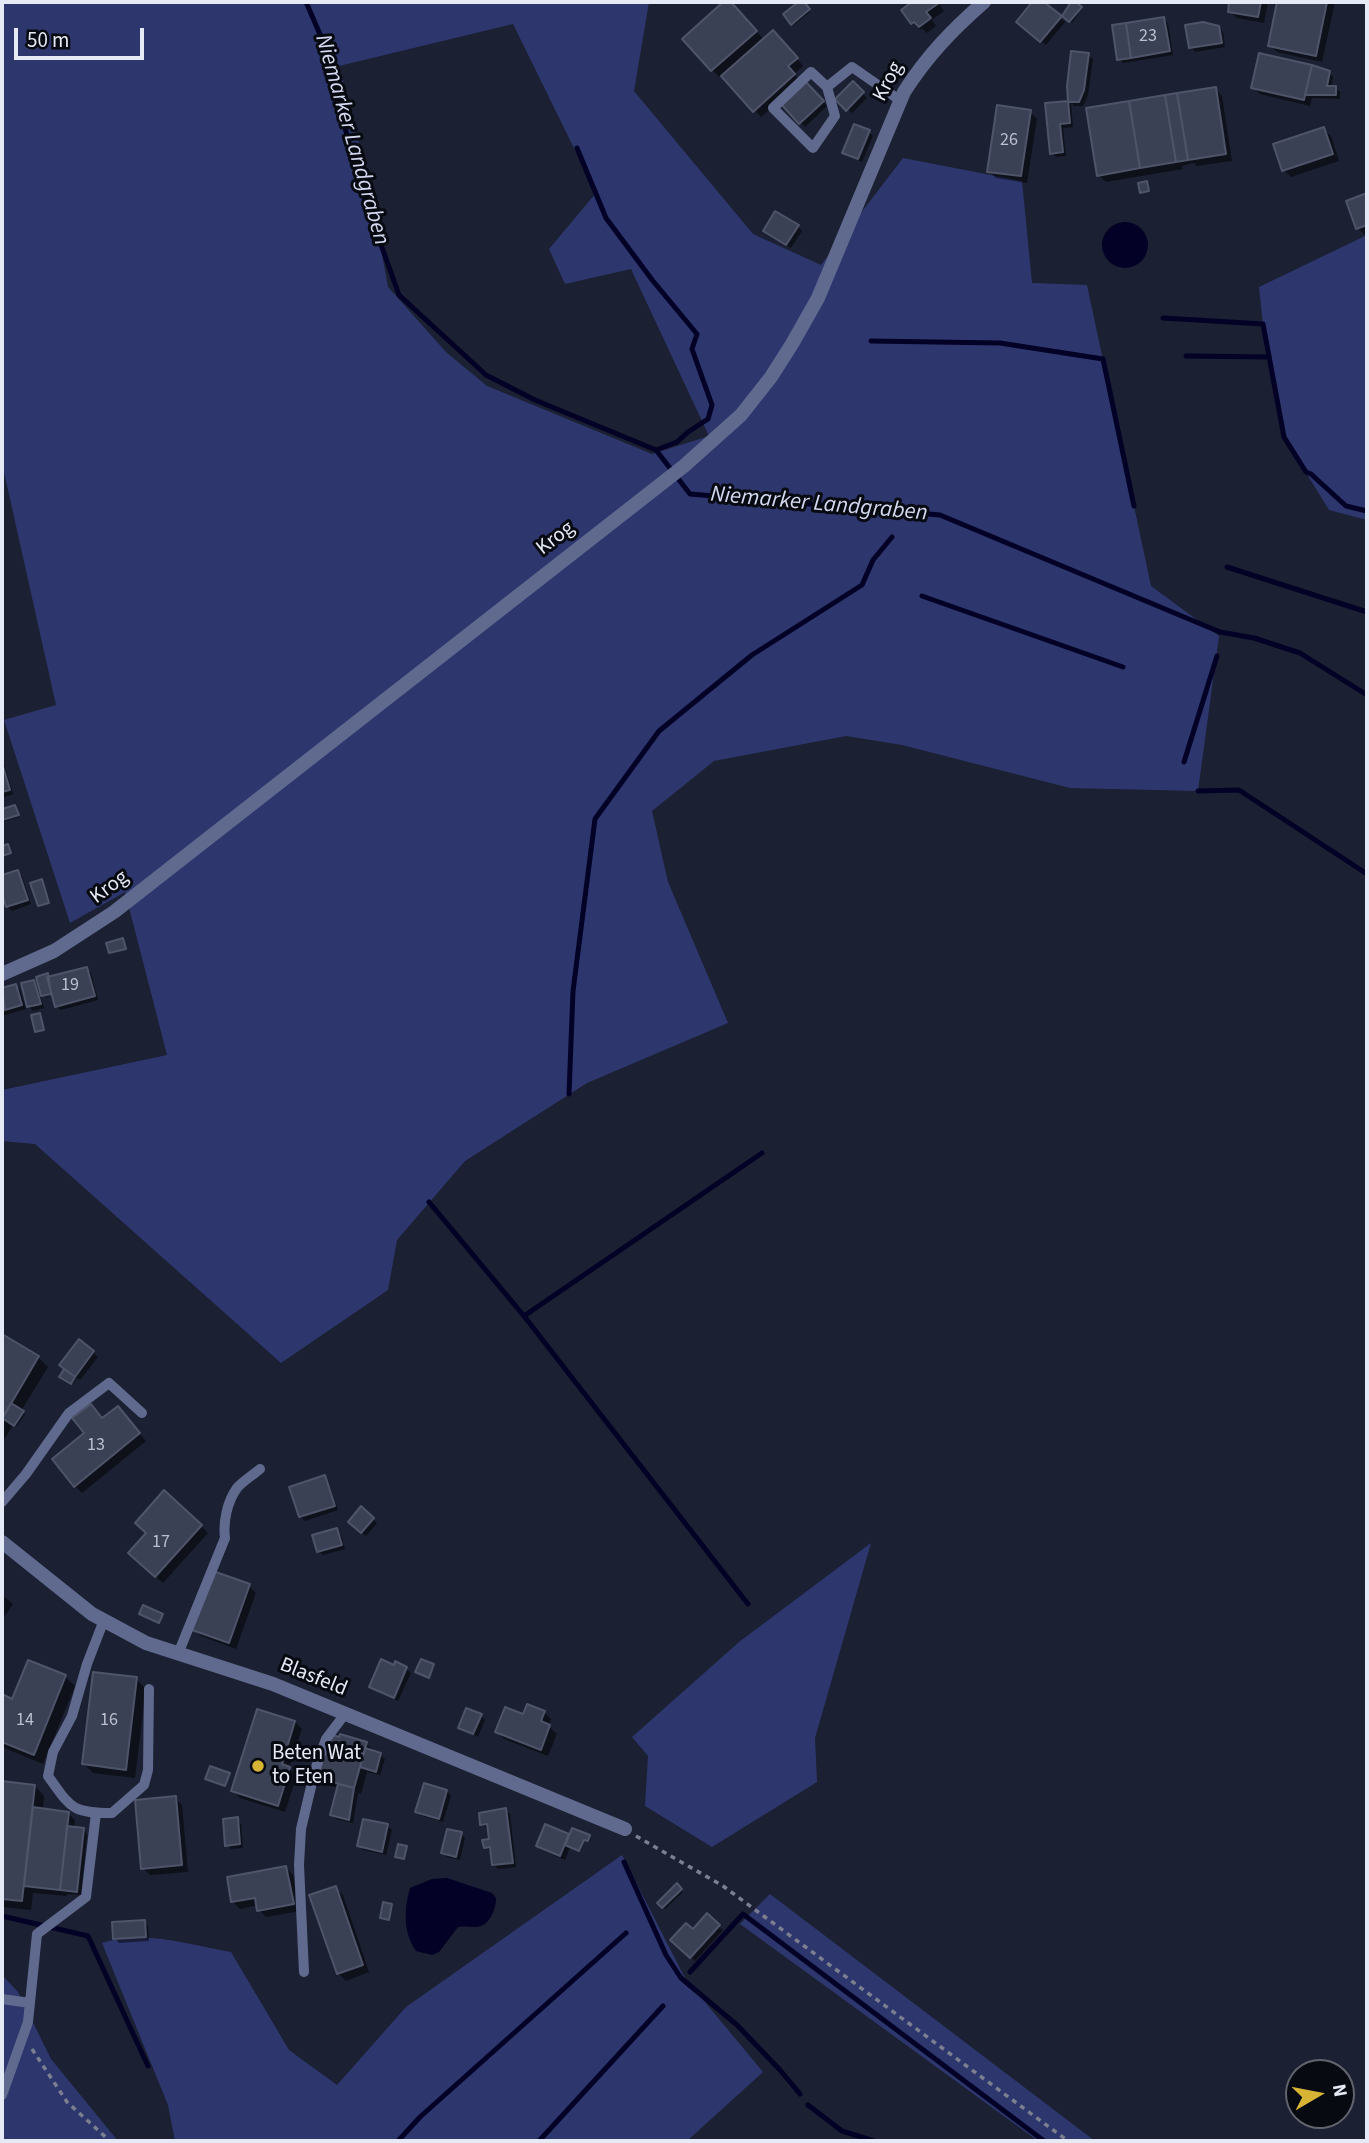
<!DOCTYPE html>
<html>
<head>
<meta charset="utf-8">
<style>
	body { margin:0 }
	#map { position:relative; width:1369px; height:2143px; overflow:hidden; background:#1b2032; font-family:"Source Sans 3",sans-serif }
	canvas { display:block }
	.frame { position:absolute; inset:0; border:4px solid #e6e9f6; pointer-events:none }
	.north { position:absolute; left:1285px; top:2059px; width:70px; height:70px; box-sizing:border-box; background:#080a12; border:2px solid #61636d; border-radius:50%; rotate:80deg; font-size:19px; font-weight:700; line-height:28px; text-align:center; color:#e6e9f6 }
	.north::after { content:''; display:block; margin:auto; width:24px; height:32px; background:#d7b434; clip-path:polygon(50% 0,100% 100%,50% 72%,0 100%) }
	.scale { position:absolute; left:14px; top:28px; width:130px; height:32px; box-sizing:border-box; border:4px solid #e6e9f6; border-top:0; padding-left:9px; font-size:21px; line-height:24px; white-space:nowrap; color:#e6e9f6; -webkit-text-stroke:5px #080a12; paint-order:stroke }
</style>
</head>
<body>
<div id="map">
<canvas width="1369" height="2143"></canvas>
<div class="frame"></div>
<div class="north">N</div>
<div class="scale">50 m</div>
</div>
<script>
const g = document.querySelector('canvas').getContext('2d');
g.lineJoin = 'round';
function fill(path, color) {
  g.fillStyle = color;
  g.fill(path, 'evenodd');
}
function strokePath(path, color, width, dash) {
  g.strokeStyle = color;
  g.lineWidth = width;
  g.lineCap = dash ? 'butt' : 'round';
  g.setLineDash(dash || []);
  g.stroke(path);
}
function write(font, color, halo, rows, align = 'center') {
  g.font = font + ' "Source Sans 3",sans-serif';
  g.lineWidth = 6;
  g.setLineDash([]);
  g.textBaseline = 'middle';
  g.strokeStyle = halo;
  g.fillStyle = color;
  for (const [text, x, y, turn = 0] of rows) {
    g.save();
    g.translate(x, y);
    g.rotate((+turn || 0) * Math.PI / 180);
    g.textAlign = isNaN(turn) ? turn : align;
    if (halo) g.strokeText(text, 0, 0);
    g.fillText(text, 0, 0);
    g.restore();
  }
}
const green = new Path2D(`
	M2 2H649L634 91 753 234 821 265 903 158 1022 181 1032 283 1087 285 1151 586 1219 636 1198 791 1070 788 902 745 846 736 714 761 652 811 668 882 728 1023 587 1083 465 1161 397 1240 388 1290 281 1363 35 1144 2 1141V1090L167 1055 125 892 70 923 4 720 56 705 2 463ZM513 24 596 193 549 249 565 284 631 269 709 436 652 454 487 386 446 352 388 287 369 182 339 66Z
	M1367 235V520L1329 510 1284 437 1263 324 1259 287Z
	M871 1543 815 1738 817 1782 712 1847 645 1806 648 1756 632 1737 739 1642Z
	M622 1855 685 1978 763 2072 687 2141H175L168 2105 102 1943C142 1929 191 1945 231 1952L289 2050 337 2085 406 2007Z
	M770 1894 1095 2141H1038L740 1924Z
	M2 1975 18 1992 51 2059 118 2141H2Z`);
const water = new Path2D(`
	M1102 245a23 23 0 1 1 46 0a23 23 0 1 1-46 0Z
	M447 1878 492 1893 496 1898C496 1910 489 1928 474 1927 469 1927 465 1926 458 1927L439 1952 432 1955 416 1951C403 1932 404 1910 410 1888L432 1879Z`);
const shadow = new Path2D(`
	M726 2H729L734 7 764 40 780 39 803 66 794 74 801 82 761 117 722 74 719 77 684 39Z
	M802 2 810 12 794 25 785 15Z
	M915 2H938L944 11 932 20 936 26 927 33 922 28 920 30 903 11Z
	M1034 2H1042L1065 22 1046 45 1018 22Z
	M1073 2 1082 9 1072 23 1064 16Z
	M1229 2H1268L1264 23 1237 18 1229 11Z
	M1277 2H1335L1322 62 1277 52 1270 45 1279 2Z
	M1163 19 1168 23 1173 55 1123 63 1119 59Z
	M1218 27 1223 32 1225 47 1195 52 1191 47Z
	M1088 55 1093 59 1088 95 1083 106H1074L1071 102 1073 127 1063 128 1066 156 1056 157 1051 153 1047 105 1067 103 1070 106 1068 86Z
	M1329 73 1333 77 1331 88H1335L1340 92V99L1312 98 1310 106 1260 94 1253 87Z
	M853 83 867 98 852 113 837 99Z
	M806 84 827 106 805 127 784 104Z
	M1215 89 1222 96 1232 161 1196 166 1194 163 1182 166 1183 169 1106 182 1099 175Z
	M1030 112 1037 119 1027 183 996 178 989 171Z
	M1324 129 1331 136 1339 161 1291 177 1284 170Z
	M869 132 873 136 862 162 849 156 844 152Z
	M1367 195V234L1365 235 1358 228 1348 202Z
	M798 227 802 231 791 248 769 235Z
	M2 757 13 794 2 798Z
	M15 807 19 817 2 822V811Z
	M17 872 22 876 31 904 12 911 7 906 2 888V877Z
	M87 969 91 973 98 1000 61 1010 56 1006 53 995 45 997 39 991 44 1008 33 1011 29 1006 33 982 41 989 48 979Z
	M16 986 20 990 26 1009 2 1016V990Z
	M2 1336 38 1357 48 1367 21 1411 25 1414 16 1427 13 1425 2 1443Z
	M80 1342 98 1357 80 1380 77 1378 73 1384 61 1377Z
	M118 1408 146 1441 82 1493 75 1486 103 1420Z
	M324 1477 328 1481 338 1510 305 1521 300 1516Z
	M362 1509 377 1523 366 1536 354 1526Z
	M201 1526 208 1533 163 1583 137 1560Z
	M337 1530 341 1535 345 1549 323 1555 319 1551Z
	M249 1586 256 1593 236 1649 201 1636 194 1629Z
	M2 1595 13 1604 2 1620Z
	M394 1667 406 1668 411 1673 398 1701 376 1691 371 1686Z
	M65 1677 75 1686 43 1764 2 1747V1696L13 1701Z
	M136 1679 146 1689 135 1778 93 1773 84 1764Z
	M544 1712 551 1719 548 1726 557 1734 548 1756 504 1739 497 1732 524 1716Z
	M481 1715 485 1720 478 1737 460 1727Z
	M295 1722 302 1729 289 1768 297 1775 285 1812 240 1798 233 1791Z
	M366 1744 385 1759 380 1775 367 1772 361 1794 358 1793 353 1823 336 1819 332 1815 338 1788 327 1785 320 1778Z
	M2 1782 35 1786 44 1796 43 1810 68 1813 75 1820 74 1828 83 1829 87 1834 81 1895 67 1894V1896L33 1893 31 1910 2 1907Z
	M447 1791 451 1796 443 1822 422 1816 417 1812Z
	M175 1798 182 1805 188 1872 150 1875 143 1868Z
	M505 1810 510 1814 516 1867 498 1869 494 1865 492 1851 487 1849 499 1848 485 1847 491 1840 489 1828H486L482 1824Z
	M237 1819 241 1824 243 1848 231 1849 227 1845Z
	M387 1826 392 1830 386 1855 363 1850 359 1845Z
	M461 1834 465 1838 460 1860 447 1857 443 1852Z
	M568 1835 591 1838 590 1842 585 1840 581 1851 570 1847 565 1860 542 1850 538 1846Z
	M286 1868 293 1875 300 1911 266 1917 259 1910 258 1905 240 1909 233 1902Z
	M677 1886 683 1892 665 1909 659 1903Z
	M335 1888 343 1895 369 1972 346 1981 338 1973 312 1896Z
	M707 1916 723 1930 695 1961 672 1940 693 1931Z
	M144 1922 148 1926 149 1941 119 1943 115 1938Z`);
const stream = new Path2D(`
	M306 2 322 39 361 189 399 295 486 375 535 400 656 450 690 494 940 515 1220 632 1254 638 1300 653 1367 695
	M577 148 606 218 653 281 697 334 692 349 712 405 708 419 688 432 677 442 656 450
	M1163 318 1263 324 1284 437 1306 472 1311 474 1346 506 1367 511
	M871 341 1000 343 1103 359 1134 506
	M1186 356 1269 357
	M1227 567 1367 612
	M922 596 1123 667
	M1184 762 1217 656
	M1198 791 1239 790 1367 874
	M569 1094 573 991 595 819 659 731 752 655 862 585 873 560 892 537
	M429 1202 524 1316
	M748 1604 524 1316 762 1153
	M624 1862 666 1955 681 1978 737 2025 780 2070 800 2094
	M2 1916 88 1936 148 2066
	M690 1972 743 1914 1044 2141
	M808 2105 842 2131 874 2141
	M398 2141 420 2117 626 1933
	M539 2141 663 2006`);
const building = new Path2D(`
	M723 2H731L757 31 711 71 682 39Z
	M798 2H804L810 9 791 25 783 14Z
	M912 2H938L939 3 926 12 931 18 919 27 914 22 911 24 901 10Z
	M1032 2H1044L1062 16 1040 42 1016 22Z
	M1071 2H1076L1082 7 1069 22 1062 16Z
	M1229 2H1261L1258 17 1228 12Z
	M1277 2H1327L1316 56 1268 46Z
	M1164 17 1170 51 1131 58 1126 23Z
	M1203 22 1219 26 1222 43 1189 48 1185 25Z
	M1126 23 1131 58 1117 60 1112 25Z
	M773 30 798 58 788 66 795 74 753 112 721 76Z
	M1071 51 1089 53 1084 90 1079 102H1068L1067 86Z
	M1259 53 1312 65 1304 100 1251 88Z
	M1312 65 1330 71 1327 86H1336V95H1305Z
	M853 81 864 92 846 111 835 99Z
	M806 82 824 101 799 124 781 104Z
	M1216 87 1226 154 1188 160 1177 93Z
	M1177 93 1188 160 1176 162 1165 95Z
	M1165 95 1176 162 1140 168 1129 101Z
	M1068 101 1070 123 1060 124 1063 152 1050 154 1045 103Z
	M1129 101 1140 168 1097 176 1086 108Z
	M997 105 1031 110 1021 176 987 172Z
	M854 124 870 130 858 159 842 153Z
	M1324 127 1333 154 1282 171 1273 144Z
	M1147 181 1149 191 1140 193 1138 183Z
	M1367 193V225L1356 229 1346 201Z
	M775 211 799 225 786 245 763 231Z
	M2 763 10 790 2 792Z
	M15 805 19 815 2 820V809Z
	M8 844 11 853 2 856V846Z
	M18 870 28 900 6 907 2 894V875Z
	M42 879 49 903 38 906 30 883Z
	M123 938 126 949 109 953 106 943Z
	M87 967 95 996 55 1007 47 977Z
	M48 973 51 994 41 996 36 977Z
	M34 980 41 1004 27 1007 21 983Z
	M16 984 22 1005 5 1010 2 988Z
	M40 1013 44 1030 35 1032 31 1015Z
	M2 1334 39 1356 2 1419Z
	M79 1339 94 1351 75 1377 59 1365Z
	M64 1369 75 1377 71 1384 59 1377Z
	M11 1403 24 1411 14 1426 2 1418Z
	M91 1404 102 1418 118 1406 140 1433 74 1487 52 1459 84 1433 72 1418Z
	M325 1475 335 1506 299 1517 289 1487Z
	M164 1490 202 1525 155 1577 128 1553 146 1533 135 1523Z
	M361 1506 374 1518 361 1533 348 1522Z
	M337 1528 342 1545 317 1552 312 1535Z
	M213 1571 250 1584 229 1643 192 1630Z
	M143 1605 163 1614 159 1623 139 1614Z
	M381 1659 394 1665 395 1661 407 1667 394 1698 369 1687Z
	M421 1659 434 1664 429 1678 415 1672Z
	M28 1660 66 1675 34 1755 2 1742V1694L12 1699Z
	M93 1672 137 1677 126 1770 82 1764Z
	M527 1704 545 1711 541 1721 550 1725 541 1750 495 1732 505 1707 523 1714Z
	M466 1708 482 1714 473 1734 458 1728Z
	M257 1709 295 1721 282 1764 290 1767 278 1806 231 1791Z
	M330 1734 339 1737 340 1734 367 1742 354 1788 318 1778Z
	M365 1748 381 1753 376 1772 360 1767Z
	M210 1766 230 1773 225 1786 205 1779Z
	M2 1781 35 1785 22 1901 2 1899Z
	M424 1783 447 1790 439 1819 415 1812Z
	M338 1784 354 1788 349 1820 330 1815Z
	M176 1796 182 1865 141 1869 135 1800Z
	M33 1807 69 1812 60 1890 24 1886Z
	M506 1808 513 1863 492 1865 490 1847 484 1848 482 1840 489 1839 487 1824 480 1825 479 1813Z
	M238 1817 240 1844 225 1846 223 1819Z
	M363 1819 388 1824 382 1852 357 1846Z
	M545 1824 569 1834 560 1856 536 1846Z
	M67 1826 84 1828 77 1892 60 1890Z
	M572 1828 590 1835 588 1841 584 1840 579 1851 565 1845Z
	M447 1829 462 1832 456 1857 441 1853Z
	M398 1844 407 1846 404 1859 395 1857Z
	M286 1866 294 1904 257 1911 255 1898 231 1902 227 1877Z
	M677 1883 682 1889 662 1908 657 1903Z
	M336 1886 363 1965 337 1974 309 1895Z
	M383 1902 392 1904 389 1920 380 1918Z
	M707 1913 720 1925 690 1958 670 1940 686 1923 693 1929Z
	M145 1920 146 1937 113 1939 112 1922Z`);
const path = new Path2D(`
	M636 1836 723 1886 1068 2141
	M32 2049 67 2102 110 2141`);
const service = new Path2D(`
	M827 87 811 72 773 108 813 148 835 116 827 87 852 67 901 101
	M2 1502 26 1474 69 1413 109 1383 142 1413
	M104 1620 87 1664 72 1716 53 1752 48 1776C71 1808 71 1813 112 1813L144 1785 148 1770 149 1689
	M178 1654 225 1538C223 1522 227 1502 237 1488 243 1481 253 1475 260 1469
	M304 1972 299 1865 301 1829 315 1770 326 1739 345 1714
	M2 1999 30 2003
	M2 2095 28 2022 37 1934 86 1897 96 1813`);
const minor = new Path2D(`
	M2 1542 92 1614 146 1643 273 1684 625 1829`);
const tertiary = new Path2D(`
	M2 974 54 951 114 912 684 466 741 415 771 377 792 344 818 298 904 92C927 56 952 30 984 2`);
const markers = [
	[258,1766,7,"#d7b434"]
];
const numberNames = [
	["23",1148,37],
	["26",1009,141],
	["19",70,986],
	["13",96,1446],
	["17",161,1543],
	["14",25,1721],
	["16",109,1721]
];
const streetNames = [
	["Krog",889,82,-63],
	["Krog",556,539,-38],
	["Krog",110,888,-37],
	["Blasfeld",313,1678,22]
];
const poiNames = [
	["Beten Wat",272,1754],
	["to Eten",272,1778]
];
const waterNames = [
	["Niemarker Landgraben",351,140,74],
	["Niemarker Landgraben",819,505,5]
];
fill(green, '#2d376e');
fill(water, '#030125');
fill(shadow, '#0007');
strokePath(stream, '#030125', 5);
fill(building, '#3b4155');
strokePath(building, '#4e5469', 2);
strokePath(path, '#7b7f8f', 3.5, [5, 5]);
strokePath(service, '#606a8e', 10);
strokePath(minor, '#606a8e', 14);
strokePath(tertiary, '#606a8e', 14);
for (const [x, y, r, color] of markers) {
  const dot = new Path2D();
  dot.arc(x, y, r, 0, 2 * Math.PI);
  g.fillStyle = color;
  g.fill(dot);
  strokePath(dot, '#080a12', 2.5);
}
write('18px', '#bbbfce', null, numberNames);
write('21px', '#e6e9f6', '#080a12', streetNames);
write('21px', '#e6e9f6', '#080a12', poiNames, 'left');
write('italic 23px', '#d3daf0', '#080a12', waterNames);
</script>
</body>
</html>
